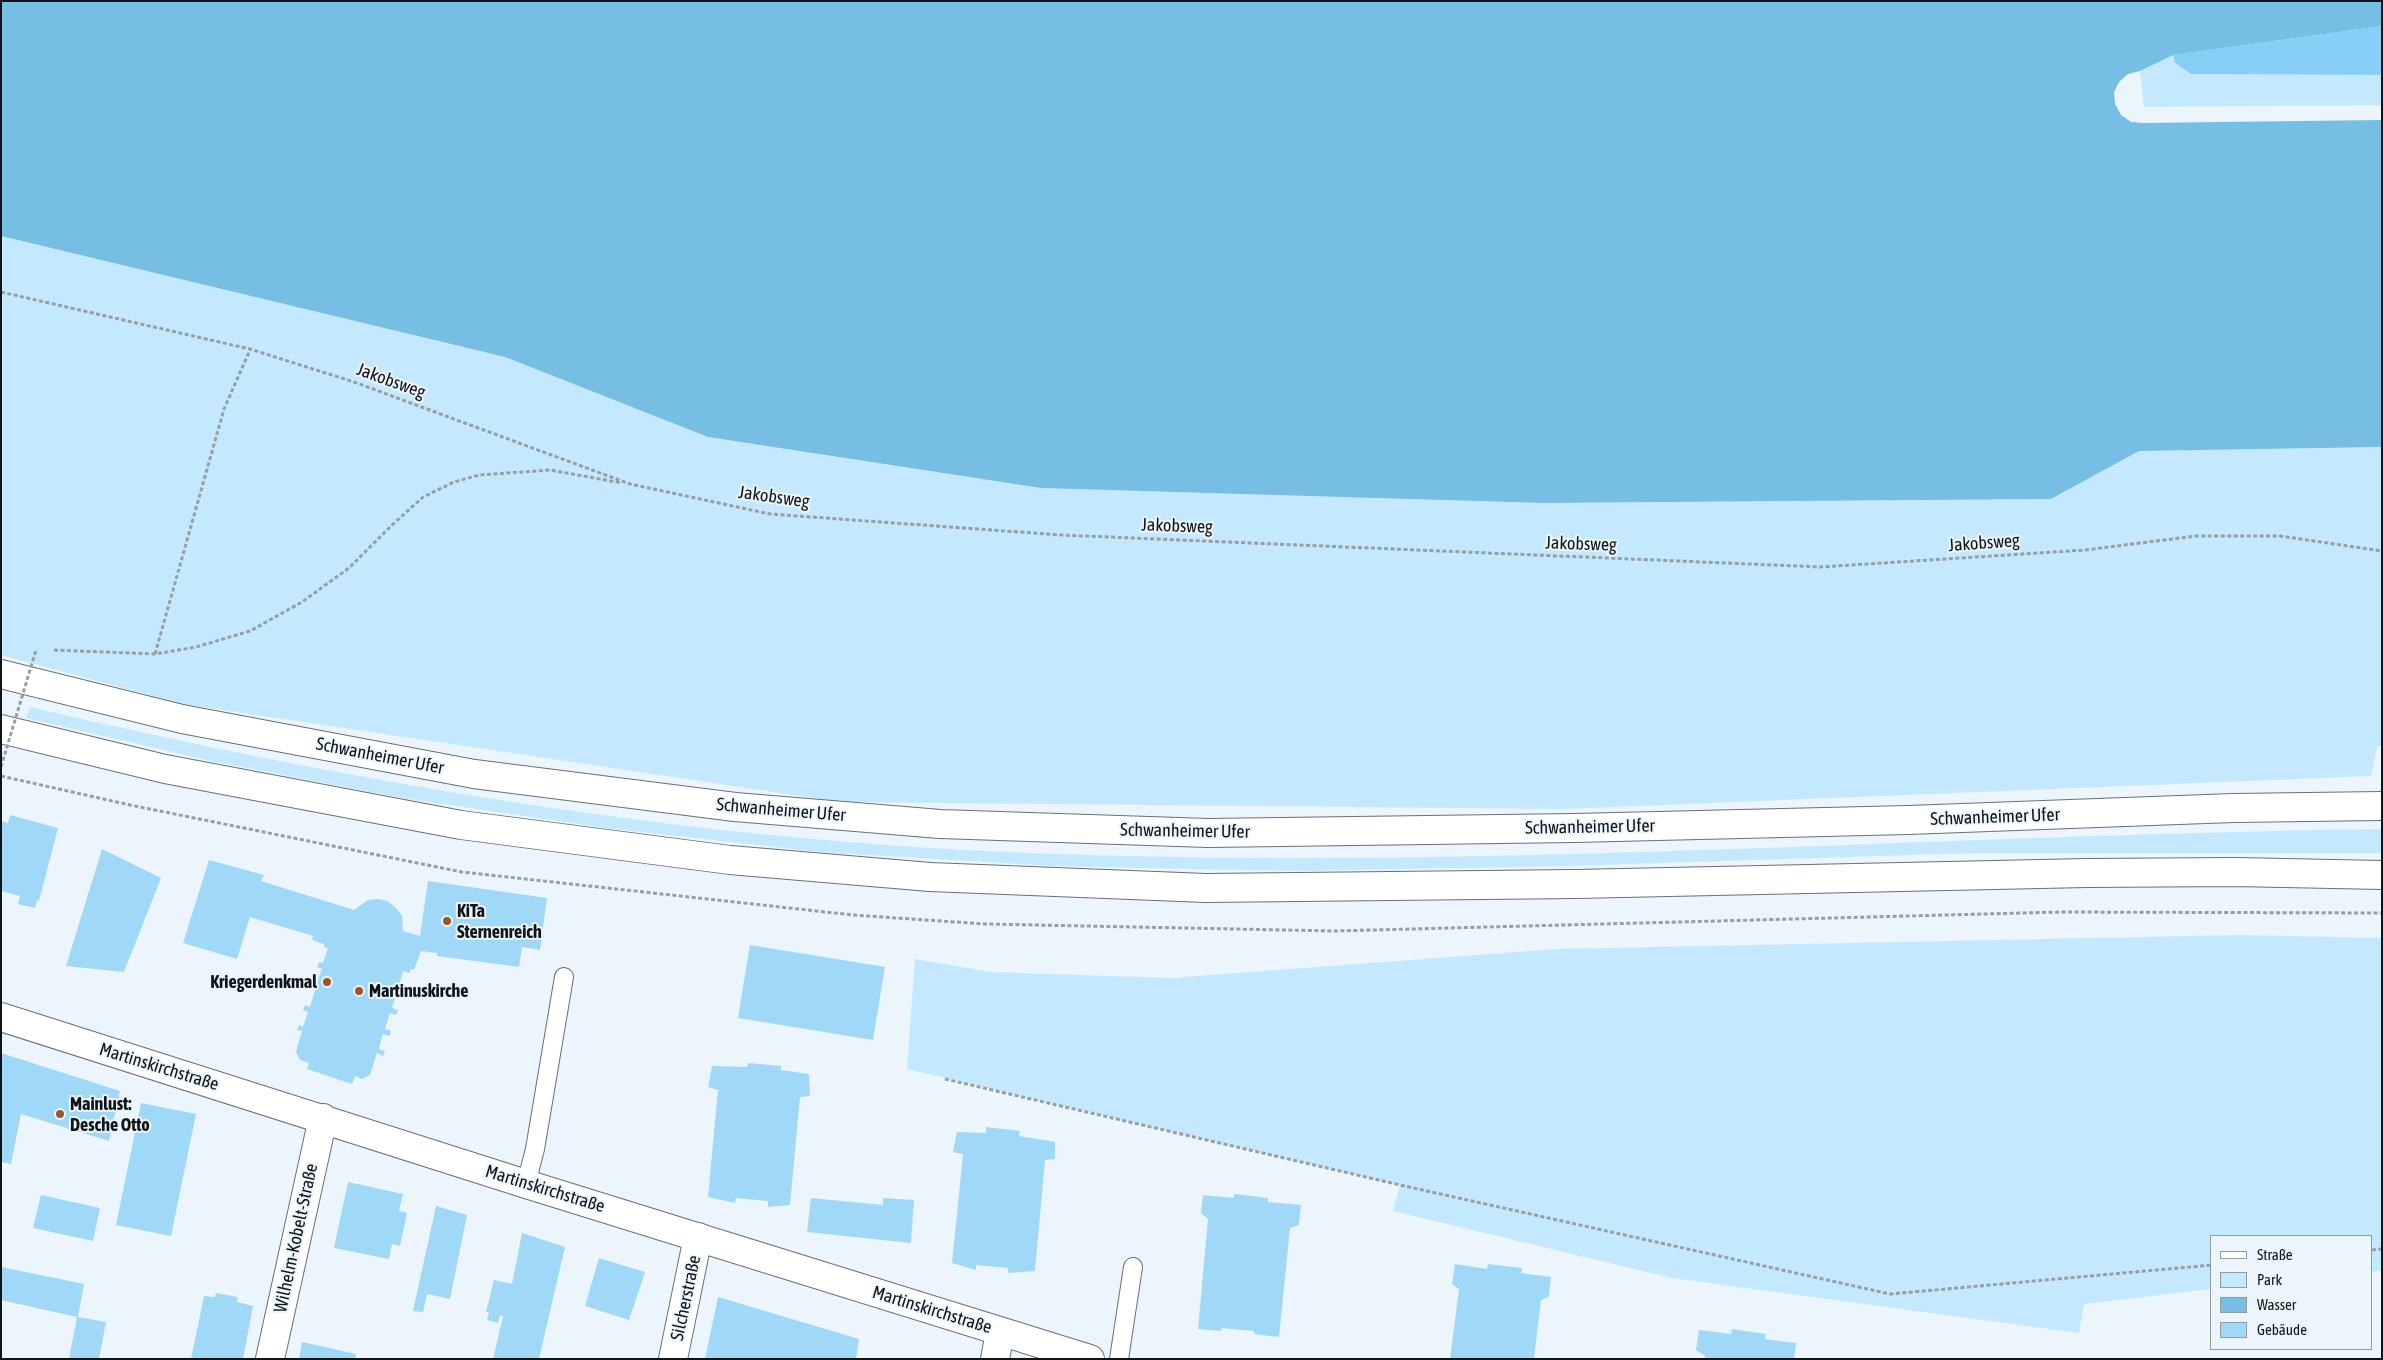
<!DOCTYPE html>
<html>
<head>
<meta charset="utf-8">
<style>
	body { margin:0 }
	#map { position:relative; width:2383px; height:1360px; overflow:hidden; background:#ebf5fb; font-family:"Asap Condensed",sans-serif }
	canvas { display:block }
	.frame { position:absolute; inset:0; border:2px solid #111416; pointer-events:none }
	.legend { position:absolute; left:2210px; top:1235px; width:162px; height:115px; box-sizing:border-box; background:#ebf5fb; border:1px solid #949b9f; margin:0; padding:6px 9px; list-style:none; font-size:15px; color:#111416 }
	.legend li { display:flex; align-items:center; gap:10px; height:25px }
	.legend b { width:25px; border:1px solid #949b9f }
</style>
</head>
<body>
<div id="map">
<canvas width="2383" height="1360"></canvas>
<div class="frame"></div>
<ul class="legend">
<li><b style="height:6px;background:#fff"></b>Straße</li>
<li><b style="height:14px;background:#c4e9fe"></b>Park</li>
<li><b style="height:14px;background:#76bee4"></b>Wasser</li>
<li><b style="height:14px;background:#a0d9f8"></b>Gebäude</li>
</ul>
</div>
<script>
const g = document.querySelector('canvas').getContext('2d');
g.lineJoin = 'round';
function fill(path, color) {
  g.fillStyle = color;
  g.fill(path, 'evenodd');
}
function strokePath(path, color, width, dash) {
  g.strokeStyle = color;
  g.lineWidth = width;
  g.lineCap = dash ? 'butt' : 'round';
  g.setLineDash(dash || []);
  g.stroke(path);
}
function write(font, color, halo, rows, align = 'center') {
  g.font = font + ' "Asap Condensed",sans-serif';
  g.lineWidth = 4;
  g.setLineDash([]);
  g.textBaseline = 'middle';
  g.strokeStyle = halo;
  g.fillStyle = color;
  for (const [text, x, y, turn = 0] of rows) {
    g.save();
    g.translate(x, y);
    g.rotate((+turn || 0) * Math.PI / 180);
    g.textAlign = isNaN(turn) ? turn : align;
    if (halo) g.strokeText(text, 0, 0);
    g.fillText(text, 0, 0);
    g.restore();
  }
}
const green = new Path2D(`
	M2173 55 2175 63 2191 74 2382 75V105L2144 107 2140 71Z
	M1 236 505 357 708 437 1041 488 1542 503 2051 499 2139 451 2382 447V746H2377L2371 776 1564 809 841 802 183 704 1 655Z
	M30 707C358 784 691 840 1028 853 1479 871 1931 835 2382 829V853H1973L1568 866 1291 871 1053 866 820 852 605 828 403 798 211 761 26 718Z
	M2240 935 2382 938V1270L2372 1272V1236H2212V1289L2084 1304 2079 1333 1672 1278 1393 1211 1400 1185 907 1069 915 959 991 972 1171 978 1557 949Z`);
const forest = new Path2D(`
	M2382 26V75L2191 74 2175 63 2173 55Z`);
const water = new Path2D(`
	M1 1H2382V26L2173 55 2140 71 2128 74 2119 82 2114 92 2115 104 2121 115 2131 122 2142 123 2382 120V447L2139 451 2051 499 1542 503 1041 488 708 437 505 357 1 236Z`);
const building = new Path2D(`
	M10 815 58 828 39 901 37 900 35 908 18 904 20 896 1 891V844L3 843 1 842V821L8 823Z
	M102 849 161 878 124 972 66 966Z
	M209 860 264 875 261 881 354 910 368 900 378 899 387 901 396 908 402 916 403 931 420 936 428 881 547 898 540 950 522 947 519 967 437 956V953L421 951 414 970 411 969 410 973 403 971 399 986 405 989 403 994 397 992 392 1008 398 1010 396 1015 390 1013 385 1029 391 1031 390 1036 383 1034 379 1049 385 1051 383 1056 377 1053 370 1075 362 1079 355 1076 352 1084 307 1069 309 1063 300 1060 296 1052 302 1031 297 1030 299 1025 303 1027 308 1012 303 1010 305 1005 310 1007 315 990 310 989 312 984 316 985 322 969 317 967 319 962 323 963 328 948 324 947V944L312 940 313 936 250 917 237 959 183 943Z
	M750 945 885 967 873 1040 738 1018Z
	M1 1053 120 1091 109 1141 21 1114 11 1164 1 1162Z
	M748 1063 781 1066V1070L809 1074 810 1096 800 1097 790 1205 768 1207V1201L736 1198 735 1203 708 1197 718 1090 708 1087 712 1066 747 1067Z
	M141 1103 196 1114 171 1236 116 1225Z
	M986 1127 1020 1131 1019 1136 1055 1142V1159L1045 1160 1035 1271 1008 1273V1268L976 1265V1270L952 1263 963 1154 953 1152 957 1132 986 1133Z
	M348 1182 403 1194 399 1211 407 1213 400 1246 392 1244 389 1259 334 1248Z
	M1234 1194 1268 1198V1202L1301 1205 1299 1225 1290 1228 1279 1337 1254 1334V1331L1221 1328V1331L1198 1329 1208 1219 1201 1213 1203 1195 1234 1198Z
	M41 1195 100 1208 93 1241 33 1228Z
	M811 1198 883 1205V1198L914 1200 911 1243 807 1232Z
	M436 1206 467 1215 450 1299 427 1294 423 1312 413 1311Z
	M522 1233 565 1247 539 1359H493L503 1316 500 1315 498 1323 487 1320 489 1312H486L494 1280 512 1284Z
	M599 1258 645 1272 629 1320 585 1306Z
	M1455 1264 1487 1269 1488 1264 1522 1268 1521 1273 1551 1277 1549 1297 1541 1300 1534 1359H1450L1459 1289 1452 1284Z
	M1 1267 84 1284 78 1317 106 1322 99 1359H69L77 1317 1 1300Z
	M216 1293 238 1297 237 1302 253 1306 243 1359H191L204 1296 215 1297Z
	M718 1297 859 1339 856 1359H705Z
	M1732 1329 1766 1334 1765 1339 1796 1343 1794 1359H1705V1356L1696 1350 1699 1330 1731 1334Z
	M302 1342 356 1354 355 1359H299Z`);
const path = new Path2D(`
	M1 292 250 349 354 382 630 484 770 514 1061 535 1821 567 2085 550 2196 536H2280L2382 551
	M54 650 155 654 196 647 250 631 302 602 349 568 390 527 423 497 454 482 479 475 550 470 622 483
	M155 654 224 409 250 350
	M1 776 130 805 462 872 853 915 985 924 1335 931 2060 912 2382 913
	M945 1079 1400 1185 1890 1294 2212 1265
	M2372 1250 2382 1249`);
const service = new Path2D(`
	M526 1184 535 1149 564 977
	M1119 1359 1133 1267`);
const minor = new Path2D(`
	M1 1017 526 1184 1090 1359
	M270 1359 323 1118
	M673 1359 698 1237
	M995 1359 1000 1332`);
const secondary = new Path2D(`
	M1 674 182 719 474 774 735 807 940 824 1208 833 1574 828 1908 820 2233 808 2382 806
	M1 729 165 769 461 825 730 860 930 877 1206 888 1576 884 2087 873 2235 872 2382 875`);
const pathBridge = new Path2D(`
	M1 767 36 650`);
const markers = [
	[447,921,5,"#9a5728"],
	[327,982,5,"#9a5728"],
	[359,991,5,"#9a5728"],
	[60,1114,5,"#9a5728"]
];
const streetNames = [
	["Jakobsweg",391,381,20],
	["Jakobsweg",774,497,8],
	["Jakobsweg",1177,526,2],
	["Jakobsweg",1984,543,-4],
	["Jakobsweg",1581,544,2],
	["Schwanheimer Ufer",380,756,11],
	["Schwanheimer Ufer",781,810,5],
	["Schwanheimer Ufer",1995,817,-2],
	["Schwanheimer Ufer",1590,827,-1],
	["Schwanheimer Ufer",1185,831,1],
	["Martinskirchstraße",159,1067,17],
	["Martinskirchstraße",545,1189,17],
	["Wilhelm-Kobelt-Straße",296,1238,-78],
	["Silcherstraße",686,1298,-78],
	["Martinskirchstraße",932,1310,17]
];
const poiNames = [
	["KiTa",457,911],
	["Sternenreich",457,932],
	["Kriegerdenkmal",317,982,"right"],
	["Martinuskirche",369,991],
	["Mainlust:",70,1104],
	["Desche Otto",70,1125]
];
fill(green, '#c4e9fe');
fill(forest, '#87cff6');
fill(water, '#76bee4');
fill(building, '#a0d9f8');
strokePath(service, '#687176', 20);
strokePath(minor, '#687176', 30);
strokePath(secondary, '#687176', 30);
strokePath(path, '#979fa3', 3, [4, 2.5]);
strokePath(service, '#fff', 18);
strokePath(minor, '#fff', 28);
strokePath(secondary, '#fff', 28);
strokePath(pathBridge, '#979fa3', 3, [4, 2.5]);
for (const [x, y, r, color] of markers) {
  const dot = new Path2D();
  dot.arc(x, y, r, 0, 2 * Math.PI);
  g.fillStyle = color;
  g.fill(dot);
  strokePath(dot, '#ebf5fb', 2);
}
write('18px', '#111416', '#ebf5fb', streetNames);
write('bold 18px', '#111416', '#ebf5fb', poiNames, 'left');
</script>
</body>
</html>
